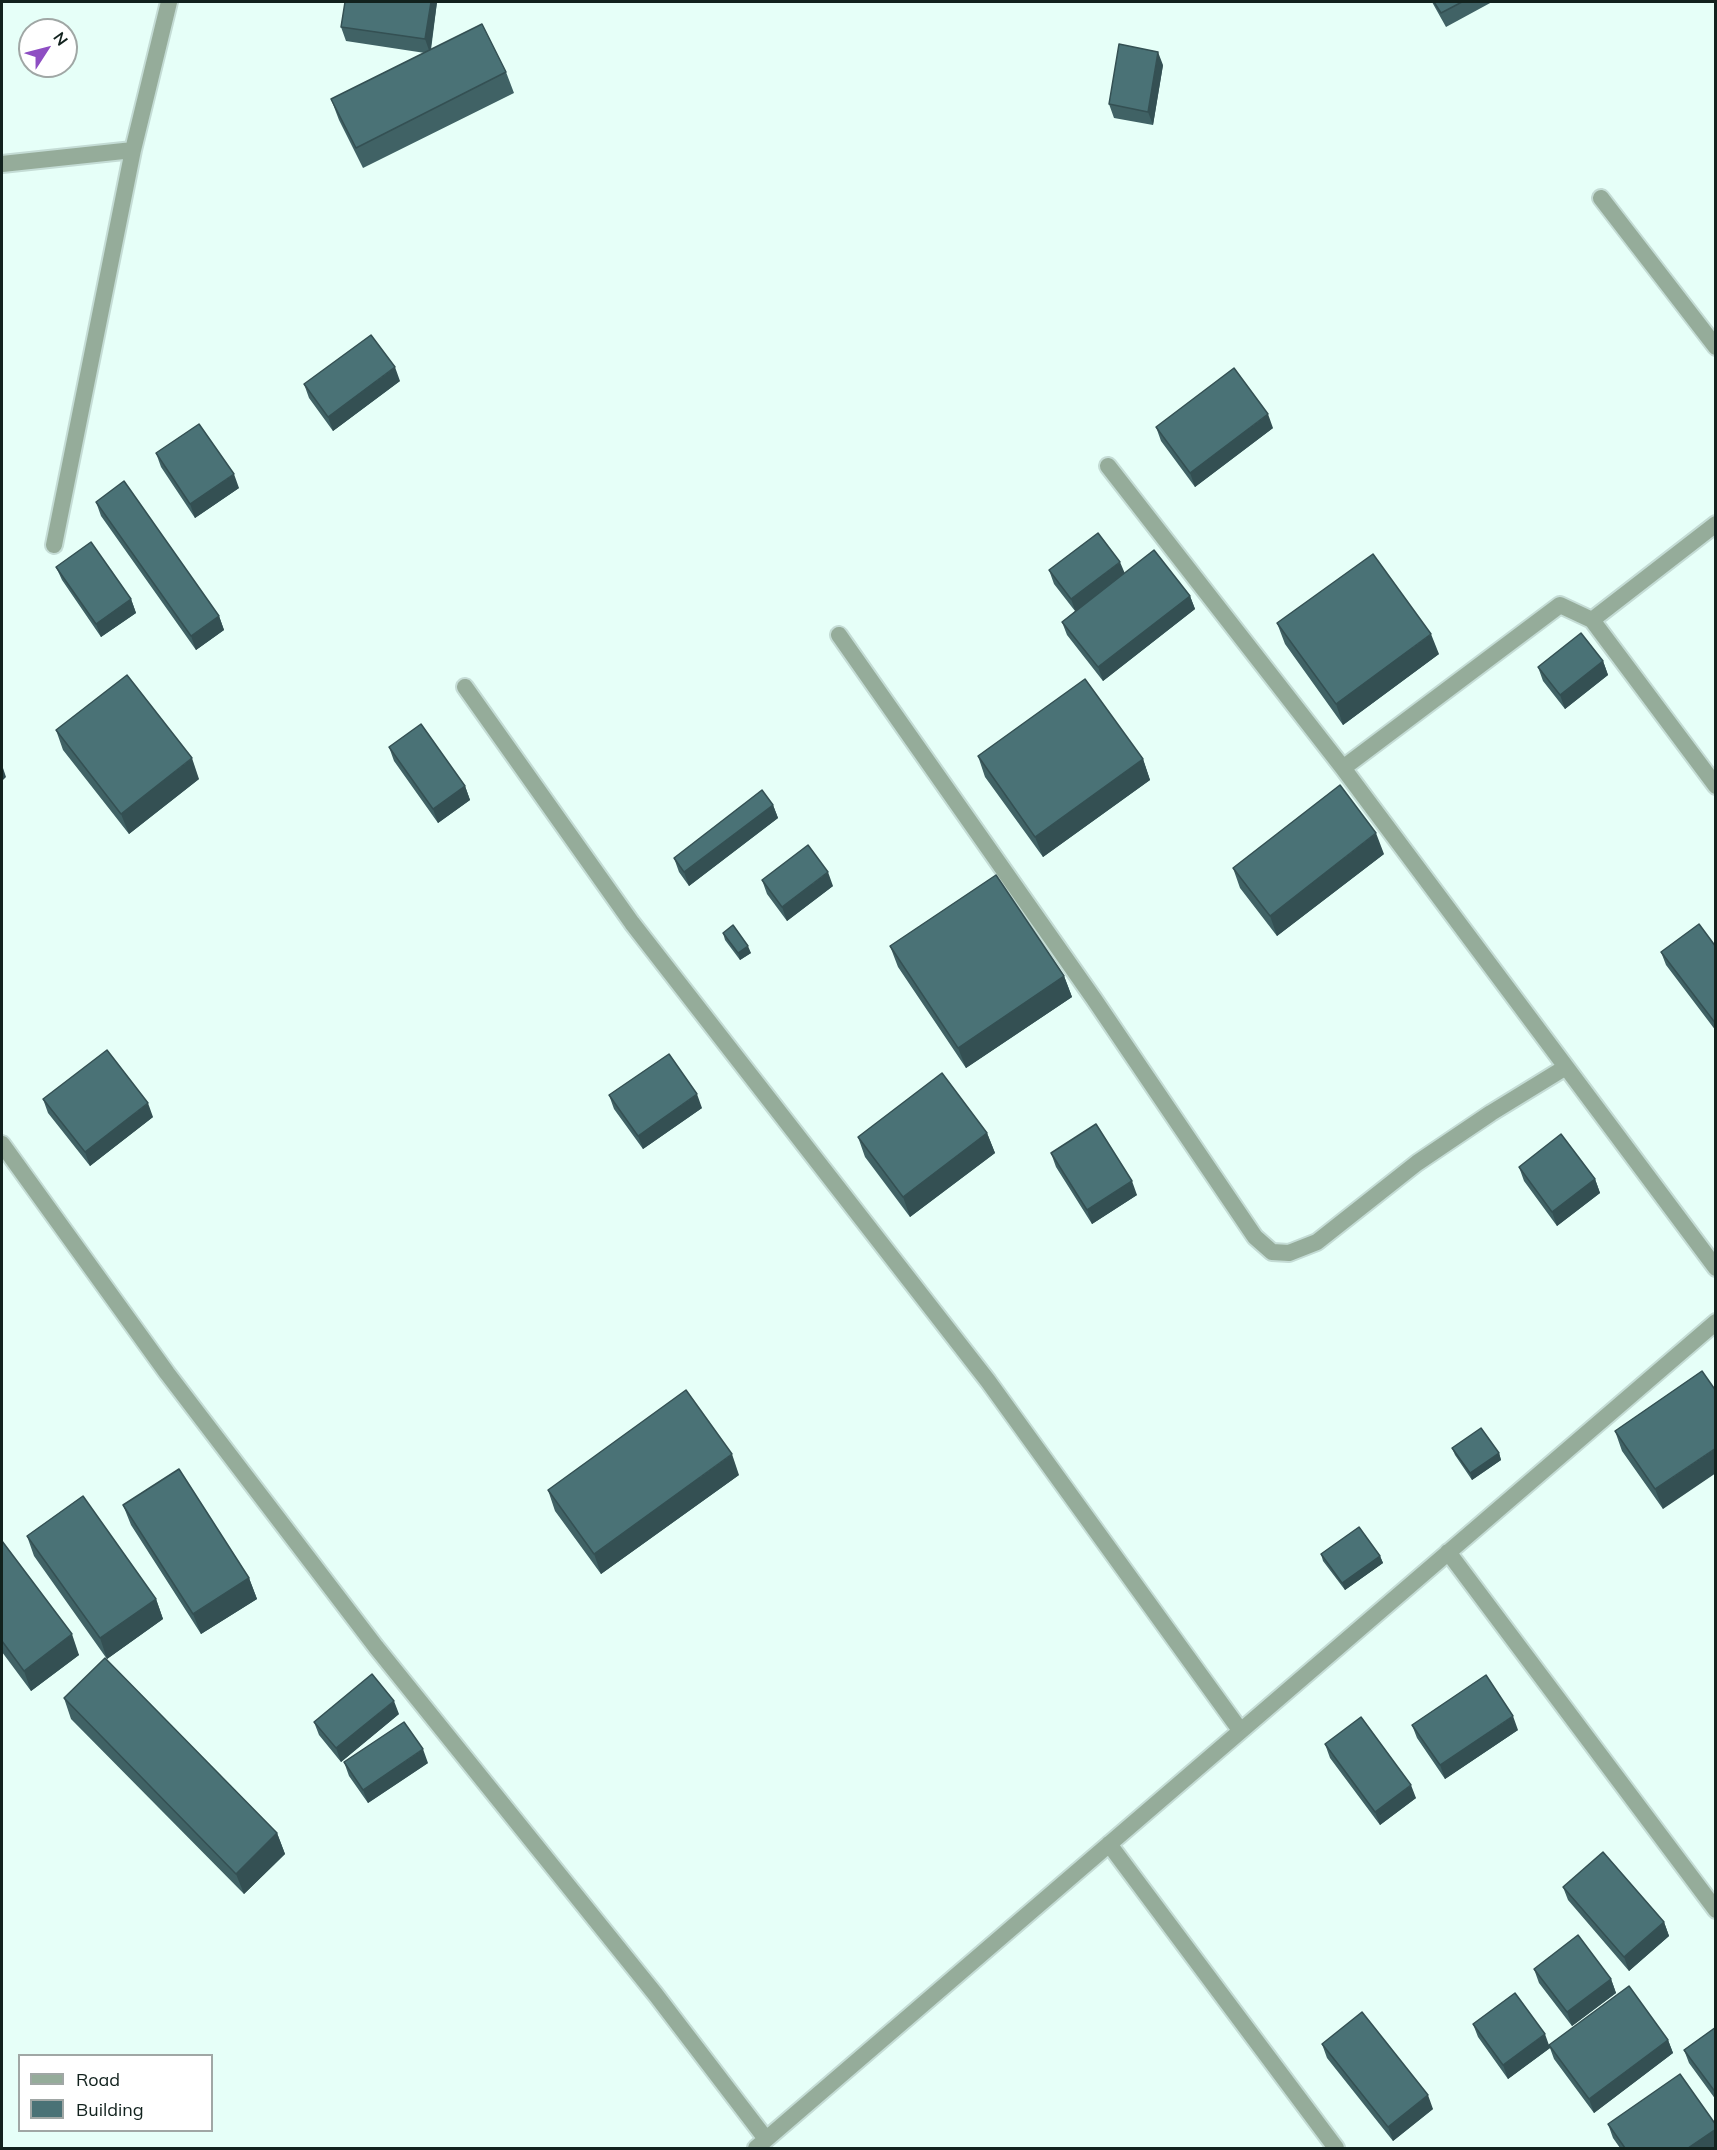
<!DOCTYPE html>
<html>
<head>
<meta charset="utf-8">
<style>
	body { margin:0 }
	#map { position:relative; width:1717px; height:2150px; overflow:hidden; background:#e6fff8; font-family:Mulish,sans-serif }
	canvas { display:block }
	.frame { position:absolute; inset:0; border:3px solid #12221e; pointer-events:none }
	.legend { position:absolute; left:18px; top:2054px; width:195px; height:78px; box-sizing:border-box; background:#fff; border:2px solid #a0a7a5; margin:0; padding:8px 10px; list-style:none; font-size:18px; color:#12221e }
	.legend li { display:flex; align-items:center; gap:12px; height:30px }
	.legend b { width:30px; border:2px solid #a0a7a5 }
	.north { position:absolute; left:18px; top:18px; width:60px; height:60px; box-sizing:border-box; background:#fff; border:2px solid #a0a7a5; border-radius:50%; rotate:54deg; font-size:16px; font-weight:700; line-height:24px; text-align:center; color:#12221e }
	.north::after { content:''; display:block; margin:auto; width:21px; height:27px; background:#8e4ec3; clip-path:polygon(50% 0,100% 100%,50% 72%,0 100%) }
</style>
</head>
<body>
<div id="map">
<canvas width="1717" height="2150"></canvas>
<div class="frame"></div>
<ul class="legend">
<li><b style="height:8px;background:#95ac9a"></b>Road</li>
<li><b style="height:16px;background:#4a7276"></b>Building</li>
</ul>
<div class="north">N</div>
</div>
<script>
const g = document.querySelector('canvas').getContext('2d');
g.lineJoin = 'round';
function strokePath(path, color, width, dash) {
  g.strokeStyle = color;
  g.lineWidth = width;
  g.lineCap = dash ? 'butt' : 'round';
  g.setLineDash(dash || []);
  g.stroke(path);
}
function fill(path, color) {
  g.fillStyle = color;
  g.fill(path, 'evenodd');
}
const minor = new Path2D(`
	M2 164 133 150
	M1601 198 1716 347
	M1108 466 1343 768 1716 1268
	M54 545 133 150 169 2
	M1592 620 1716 524
	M839 635 1094 999 1255 1237 1272 1252 1289 1253 1317 1242 1417 1163 1491 1113 1566 1067
	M465 687 632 923 988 1381 1240 1730
	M1343 768 1560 605 1592 620 1716 786
	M2 1144 167 1373 376 1647 656 1995 766 2139
	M1448 1552 1716 1910
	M1109 1844 1336 2148
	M756 2148 1716 1322`);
const wall = new Path2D(`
	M345 2H437L431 50 506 72 514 93 363 168 339 120 331 99 425 53 346 41 341 27Z
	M1432 2H1492L1446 27Z
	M1163 65 1153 125 1114 118 1109 104Z
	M400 381 333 431 309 398 304 384Z
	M1156 427 1273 428 1195 487 1161 441Z
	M156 453 239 488 195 518 161 467Z
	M96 502 219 616 224 630 196 650 101 516Z
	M56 567 131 599 136 613 101 637 62 580Z
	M1049 570 1124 573 1190 596 1195 609 1103 681 1067 635 1062 622 1075 611 1054 584Z
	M1277 623 1439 654 1343 725 1285 644Z
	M1603 661 1608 675 1565 709 1543 681 1538 667Z
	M56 730 199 779 129 834 63 750Z
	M389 747 465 786 470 800 438 823 394 761Z
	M978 756 1143 759 1150 780 1043 857 985 777Z
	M773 805 778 818 689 886 679 872 674 858Z
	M1384 854 1277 936 1240 888 1233 868Z
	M762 880 833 886 787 921 767 894Z
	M723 933 751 953 740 960 725 940Z
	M890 946 1064 976 1072 997 966 1068 898 967Z
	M1716 947V1031L1666 965 1661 952Z
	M609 1095 702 1108 643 1149 614 1109Z
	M43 1099 153 1117 90 1166 48 1113Z
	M987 1133 995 1153 910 1217 865 1157 858 1137Z
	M1051 1153 1137 1195 1092 1224 1056 1167Z
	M1519 1167 1595 1179 1600 1193 1557 1226 1524 1181Z
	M1702 1371 1663 1509 1622 1451 1615 1431Z
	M1452 1448 1499 1453 1501 1460 1472 1480 1455 1455Z
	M739 1475 601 1574 555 1511 548 1490Z
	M123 1505 249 1578 257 1599 201 1634 131 1525Z
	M27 1536 156 1599 163 1619 107 1659 34 1556Z
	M2 1541 79 1655 31 1691 2 1652Z
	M1321 1554 1380 1556 1383 1563 1345 1590 1323 1561Z
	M64 1698 277 1833 285 1854 244 1894 71 1719Z
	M399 1714 341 1762 319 1735 314 1722Z
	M1412 1725 1518 1730 1445 1779 1417 1738Z
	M1325 1744 1416 1798 1380 1825 1330 1758Z
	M344 1762 428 1763 368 1803 349 1776Z
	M1563 1887 1664 1922 1669 1936 1629 1971 1568 1900Z
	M1534 1969 1611 1979 1616 1993 1572 2026 1539 1983Z
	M1473 2024 1549 2045 1668 2040 1673 2053 1594 2113 1554 2059 1550 2048 1508 2079 1478 2037Z
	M1716 2027V2100L1689 2063 1684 2050Z
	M1322 2044 1433 2109 1393 2141 1327 2058Z
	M1608 2124 1716 2125V2146L1712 2148H1620L1613 2138Z`);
const shadedWall = new Path2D(`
	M431 2H437L430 53 425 39Z
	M1158 52 1163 65 1153 125 1148 112Z
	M395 367 400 381 333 431 328 417Z
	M1268 414 1273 428 1195 487 1190 473Z
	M234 474 239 488 195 518 190 504Z
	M1120 562 1126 576 1076 613 1071 599Z
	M1190 596 1195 609 1103 681 1098 667Z
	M131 599 136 613 101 637 96 624Z
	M219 616 224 630 196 650 191 636Z
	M1431 634 1439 654 1343 725 1336 704Z
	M1603 661 1608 675 1565 709 1560 695Z
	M192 758 199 779 129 834 121 814Z
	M1143 759 1150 780 1043 857 1035 837Z
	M2 765 6 777 2 781Z
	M465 786 470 800 438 823 433 809Z
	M773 805 778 818 689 886 684 872Z
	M1376 833 1384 854 1277 936 1270 916Z
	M828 872 833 886 787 921 782 907Z
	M748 946 751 953 740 960 738 953Z
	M1064 976 1072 997 966 1068 958 1048Z
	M697 1094 702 1108 643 1149 638 1136Z
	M148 1103 153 1117 90 1166 85 1152Z
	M987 1133 995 1153 910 1217 903 1197Z
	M1595 1179 1600 1193 1557 1226 1552 1212Z
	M1132 1181 1137 1195 1092 1224 1087 1210Z
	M1716 1448V1473L1663 1509 1655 1489Z
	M1499 1453 1501 1460 1472 1480 1470 1473Z
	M732 1454 739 1475 601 1574 594 1554Z
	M1380 1556 1383 1563 1345 1590 1342 1583Z
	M249 1578 257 1599 201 1634 193 1614Z
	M156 1599 163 1619 107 1659 100 1638Z
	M72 1634 79 1655 31 1691 24 1671Z
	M394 1701 399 1714 341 1762 336 1748Z
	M1513 1716 1518 1730 1445 1779 1440 1765Z
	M423 1749 428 1763 368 1803 363 1790Z
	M1411 1785 1416 1798 1380 1825 1375 1812Z
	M277 1833 285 1854 244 1894 236 1874Z
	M1664 1922 1669 1936 1629 1971 1624 1957Z
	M1611 1979 1616 1993 1572 2026 1567 2012Z
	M1545 2034 1550 2048 1508 2079 1503 2065Z
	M1668 2040 1673 2053 1594 2113 1589 2099Z
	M1428 2095 1433 2109 1393 2141 1388 2127Z
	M1716 2129V2146L1712 2148H1688Z`);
const building = new Path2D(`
	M345 2H431L425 39 341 27Z
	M1434 2H1462L1441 13Z
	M482 24 506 72 356 148 331 99Z
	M1119 44 1158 52 1148 112 1109 104Z
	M371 335 395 367 328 417 304 384Z
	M1234 368 1268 414 1190 473 1156 427Z
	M199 424 234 474 190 504 156 453Z
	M124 481 219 616 191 636 96 502Z
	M1098 533 1120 562 1071 599 1049 570Z
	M91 542 131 599 96 624 56 567Z
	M1154 550 1190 596 1098 667 1062 622Z
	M1373 554 1431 634 1336 704 1277 623Z
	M1581 633 1603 661 1560 695 1538 667Z
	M127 675 192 758 121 814 56 730Z
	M1085 679 1143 759 1035 837 978 756Z
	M421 724 465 786 433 809 389 747Z
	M1340 785 1376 833 1270 916 1233 868Z
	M762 790 773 805 684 872 674 858Z
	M808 845 828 872 782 907 762 880Z
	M996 875 1064 976 958 1048 890 946Z
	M1699 924 1716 947V1024L1661 952Z
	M733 925 748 946 738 953 723 933Z
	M107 1050 148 1103 85 1152 43 1099Z
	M669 1054 697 1094 638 1136 609 1095Z
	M942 1073 987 1133 903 1197 858 1137Z
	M1096 1124 1132 1181 1087 1210 1051 1153Z
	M1561 1134 1595 1179 1552 1212 1519 1167Z
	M1702 1371 1716 1391V1448L1655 1489 1615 1431Z
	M686 1390 732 1454 594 1554 548 1490Z
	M1481 1428 1499 1453 1470 1473 1452 1448Z
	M179 1469 249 1578 193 1614 123 1505Z
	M83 1496 156 1599 100 1638 27 1536Z
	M1359 1527 1380 1556 1342 1583 1321 1554Z
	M2 1541 72 1634 24 1671 2 1641Z
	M105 1658 277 1833 236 1874 64 1698Z
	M372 1674 394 1701 336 1748 314 1722Z
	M1486 1675 1513 1716 1440 1765 1412 1725Z
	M1361 1717 1411 1785 1375 1812 1325 1744Z
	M404 1722 423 1749 363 1790 344 1762Z
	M1603 1852 1664 1922 1624 1957 1563 1887Z
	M1578 1935 1611 1979 1567 2012 1534 1969Z
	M1629 1986 1668 2040 1589 2099 1549 2045Z
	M1515 1993 1545 2034 1503 2065 1473 2024Z
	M1362 2012 1428 2095 1388 2127 1322 2044Z
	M1716 2027V2093L1684 2050Z
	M1680 2074 1716 2125V2129L1688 2148H1625L1608 2124Z`);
strokePath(minor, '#c4dcd5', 20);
strokePath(minor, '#95ac9a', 16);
fill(wall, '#406265');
fill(shadedWall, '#345053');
fill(building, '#4a7276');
strokePath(building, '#345053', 1.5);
</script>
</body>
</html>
